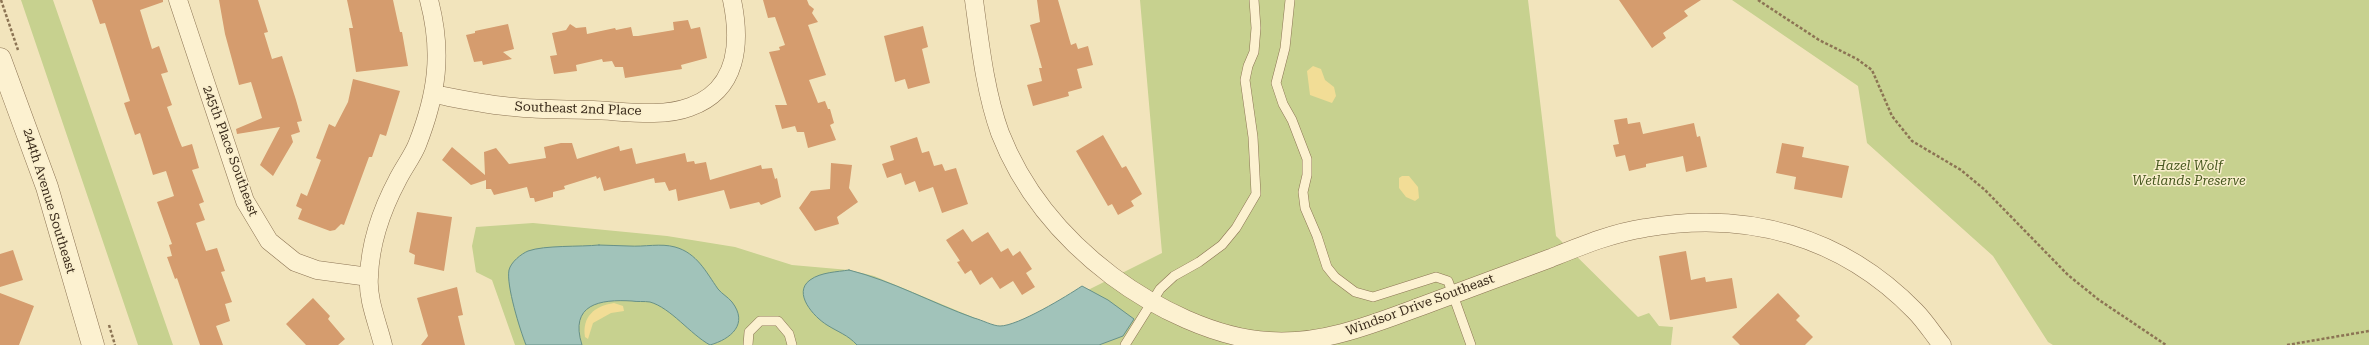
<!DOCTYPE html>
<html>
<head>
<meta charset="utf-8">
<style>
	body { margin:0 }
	canvas { display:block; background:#f2e4bc }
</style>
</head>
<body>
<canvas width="2369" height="345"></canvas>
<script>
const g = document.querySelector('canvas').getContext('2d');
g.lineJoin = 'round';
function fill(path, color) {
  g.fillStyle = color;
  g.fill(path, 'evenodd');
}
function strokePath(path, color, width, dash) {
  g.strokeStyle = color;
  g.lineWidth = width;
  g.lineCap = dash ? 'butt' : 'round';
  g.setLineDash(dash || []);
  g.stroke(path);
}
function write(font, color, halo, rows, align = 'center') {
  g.font = font + ' "Roboto Serif",serif';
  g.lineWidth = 3;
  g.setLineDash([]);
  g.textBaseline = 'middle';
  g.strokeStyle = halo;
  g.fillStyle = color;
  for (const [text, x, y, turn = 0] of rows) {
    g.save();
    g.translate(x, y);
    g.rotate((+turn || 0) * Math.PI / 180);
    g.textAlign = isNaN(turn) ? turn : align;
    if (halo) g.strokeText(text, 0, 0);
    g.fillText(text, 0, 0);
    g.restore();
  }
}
const green = new Path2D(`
	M21 0H53L173 345H138Z
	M1140 0H1528L1556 236 1638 317 1649 313 1659 326 1673 327 1671 345H515L492 280 476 272 472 246 476 227 533 223 667 236 735 247 792 265 849 270 874 276 1006 331 1162 253Z
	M1732 0H2369V345H2053L2048 342 1993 256 1867 143 1858 86Z`);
const sand = new Path2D(`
	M1313 66 1321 69 1325 80 1334 87 1336 96 1332 103 1310 95 1307 71Z
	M1402 176H1409L1418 187 1419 198 1415 201 1406 197 1399 188V178Z
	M614 303 623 306 624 311 611 313 593 323 588 339 585 337C582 317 594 306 614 303Z`);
const water = new Path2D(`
	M599 245C609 245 619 246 629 246 644 247 661 243 675 247 697 253 706 272 718 289 722 294 728 297 732 302 749 324 731 339 710 345 690 334 671 308 650 302 644 301 637 302 632 301 600 299 569 304 582 345H526C520 330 506 285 509 270 511 262 521 254 528 251 545 245 580 247 599 245Z
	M849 270C893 281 932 303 974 318 982 320 993 326 1000 326 1018 326 1067 296 1082 286L1108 300 1134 319 1123 336 1099 345H857C848 335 838 332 827 325 814 317 792 293 810 280 821 272 837 272 849 270Z`);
const building = new Path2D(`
	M92 0H163V2L140 10 152 49 159 46 168 72 161 74 172 105 167 107 179 140 182 147 192 144 199 168 192 170 204 202 199 204 205 220 196 223 206 251 217 248 225 271 221 272 232 302 225 304 230 321 216 326 223 345H200L177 278 175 279 167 257 172 256 169 245 172 244 157 202 174 196 166 171 153 175 140 133 135 135 124 103 130 101 105 23 100 24Z
	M219 0H258L268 32 264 33 272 59 282 56 296 100 302 121 297 122 300 132 291 135 293 142 273 176 260 165 280 127 237 134 236 129 262 118 251 82 239 85 225 34Z
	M347 0H393L400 32H402L408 66 356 72 349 28H353Z
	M763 0H807L809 5 814 9 812 13 818 22 808 25 826 75 809 80 818 103 825 101 828 109H830L834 123 830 125 836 140 808 148 804 132H797L795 126 782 129 775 105H787L769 52 780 50 779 47 785 45 775 17 768 18Z
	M1037 0H1058L1071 45 1076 43 1078 49 1088 46 1093 65 1077 69 1082 88 1068 92 1069 96 1033 106 1027 85 1042 81 1039 68H1042L1030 25 1040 22Z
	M1619 0H1701L1684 11 1688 16 1663 33 1666 38 1652 48Z
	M688 20 691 29 700 27 707 58 681 65 682 69 625 78 623 67H615L612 61 603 62 602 59 576 65 577 71 554 74 550 56 557 55 552 33 566 30 570 24 576 28 586 27 587 34 615 28 616 30 631 27 633 36H638L674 30 673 22Z
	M508 24 514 49 503 52 512 59 483 65 482 61 474 62 466 35 475 33V31Z
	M923 26 928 47 922 49 930 83 908 89 905 79 895 82 884 36Z
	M353 79 400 91 386 136 380 134 372 157H369L344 225 341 224 335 230 330 231 298 219 302 209 296 206 301 193 307 196 321 160 316 158 329 124 335 127 348 102Z
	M1627 118 1628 124 1640 122 1643 134 1694 123 1697 137 1700 136 1707 167 1686 172 1683 156 1646 164V167L1629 171 1625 155 1616 157 1613 145 1619 144 1614 120Z
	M1103 135 1122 168 1126 166 1142 194 1131 201 1134 206 1118 215 1112 204 1108 206 1076 151Z
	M917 137 922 153 929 151 934 166 942 164 945 171 956 168 968 204 942 213 933 187 919 192 915 181 905 185 901 173 887 178 882 164 894 160 890 146Z
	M561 143H572L577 159 619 146 620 151 632 148 636 164 685 153 687 162 694 161 695 164 706 162 710 180 761 165 762 169 772 168 775 179 777 178 781 197 761 205 759 202 730 209 724 190 678 201 676 189 669 191 665 182 655 183 654 178 604 191 600 177 597 179 596 176 564 186 565 189 553 192V197L535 202 534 198H530L527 187 494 195 491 189H486V180L471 185 442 160 452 147 485 175 484 152 496 148 509 164 546 158 544 147Z
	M1782 143 1804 147 1802 157 1849 166 1842 198 1794 189 1796 177 1776 173Z
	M831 163 852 165 849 188 858 202 837 217 839 224 815 231 799 208 811 191 830 189Z
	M417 212 452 217 444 271 414 264 415 255 409 252Z
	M963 229 972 242 988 232 1001 252 1008 248 1013 256 1020 251 1032 269 1026 273 1035 287 1022 295 1013 281 1000 289 992 277 980 285 971 270 965 274 957 262 960 261 946 240Z
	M13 250 23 280 0 287V254Z
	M1686 251 1691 280 1705 277 1706 282 1732 278 1737 308 1670 320 1659 256Z
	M457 287 463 315 458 316 465 345H421L428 336 417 298Z
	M0 293 34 306 19 345H0Z
	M1778 293 1800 316 1796 320 1813 337 1805 345H1740L1732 337Z
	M313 298 330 316 328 319 345 339 338 345H306L286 324Z`);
const path = new Path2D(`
	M1 0 18 50
	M1758 0 1819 40 1857 59 1872 70 1892 116 1912 141 1961 170 1985 190 2068 275 2099 300 2166 345
	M109 325 115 345
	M2287 345 2369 331`);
const service = new Path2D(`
	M1290 0 1285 48 1276 83 1283 104 1292 120 1307 159V175L1303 192 1305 208 1317 236 1327 267 1335 277 1355 292 1373 297 1436 277 1448 281 1471 345
	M748 345 749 332 760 321H778L789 334 792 345
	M1125 345 1160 289 1174 276 1199 262 1222 245 1236 228 1256 194 1253 137 1245 80 1248 66 1254 52 1256 28 1254 0`);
const minor = new Path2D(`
	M178 0 245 201 269 241 295 262 317 270 369 277
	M974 0C980 44 985 91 1000 133 1023 192 1062 238 1112 276 1155 308 1215 338 1269 341 1325 345 1378 322 1430 303 1470 288 1510 273 1551 258 1581 246 1612 233 1645 228 1747 210 1842 236 1915 311 1925 321 1933 334 1942 345
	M433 94C460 99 487 105 514 107 541 110 567 109 593 110 623 111 661 118 690 107 738 90 741 43 732 0
	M383 345C378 324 367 299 369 277 370 243 382 209 398 179 404 167 412 157 417 145 437 94 443 53 429 0`);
const tertiary = new Path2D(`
	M0 59 47 187 93 345`);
const streetNames = [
	["Southeast 2nd Place",578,109,2],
	["245th Place Southeast",230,151,70],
	["244th Avenue Southeast",49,201,73],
	["Windsor Drive Southeast",1420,305,-20]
];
const parkNames = [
	["Hazel Wolf",2189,166],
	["Wetlands Preserve",2189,181]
];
fill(green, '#c7d18f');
fill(sand, '#f2dd96');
fill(water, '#a1c3ba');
strokePath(water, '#679188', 1);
fill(building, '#d59c6e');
strokePath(service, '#8c7454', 10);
strokePath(minor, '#8c7454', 19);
strokePath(tertiary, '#8c7454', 23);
strokePath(path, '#8c7454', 2.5, [3, 2]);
strokePath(service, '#fcf1d0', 9);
strokePath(minor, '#fcf1d0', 18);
strokePath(tertiary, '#fcf1d0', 22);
write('13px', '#392a1a', '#f9eecc', streetNames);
write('italic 13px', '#47581f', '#f9eecc', parkNames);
</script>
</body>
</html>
